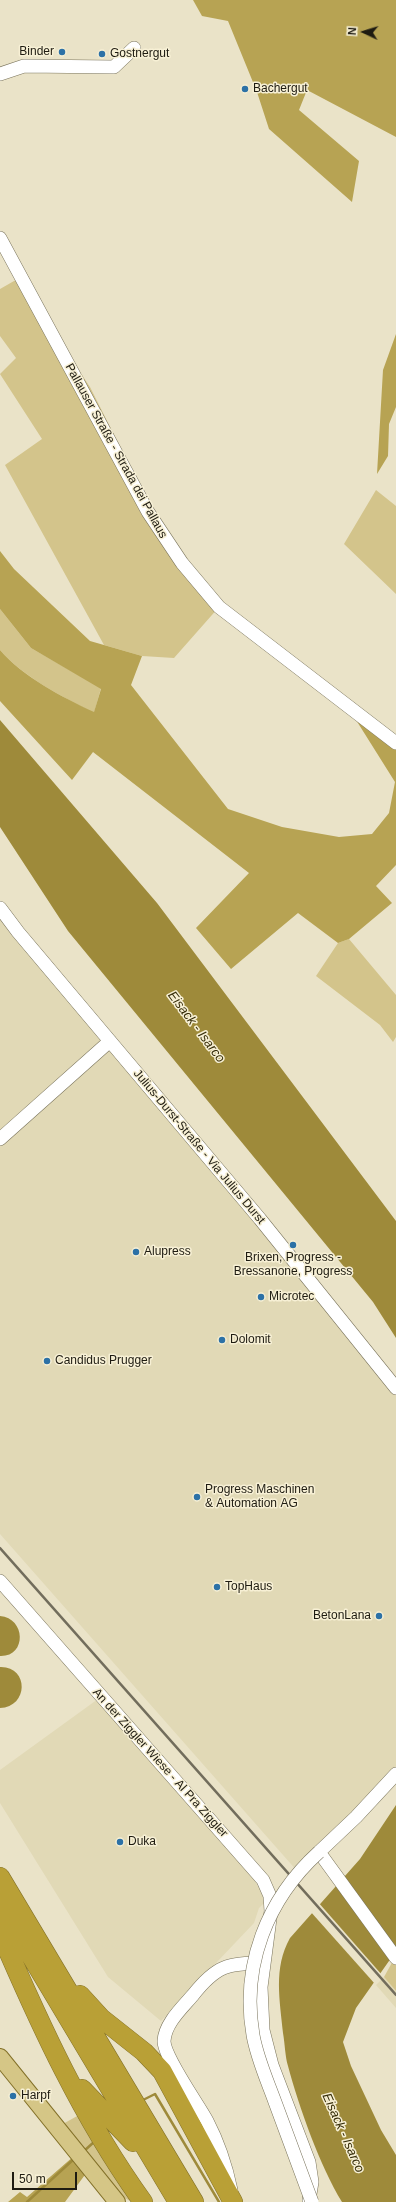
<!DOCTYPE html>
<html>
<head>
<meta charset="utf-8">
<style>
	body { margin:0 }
	#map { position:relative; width:396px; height:2202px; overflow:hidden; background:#eae3c8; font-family:Helvetica,sans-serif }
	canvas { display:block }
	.north { position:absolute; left:344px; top:12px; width:40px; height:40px; -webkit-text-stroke:3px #f7f0d5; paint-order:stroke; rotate:274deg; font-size:11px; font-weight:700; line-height:16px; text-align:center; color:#1e1b11 }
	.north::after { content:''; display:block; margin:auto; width:14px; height:18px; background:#1e1b11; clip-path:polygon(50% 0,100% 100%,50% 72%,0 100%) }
	.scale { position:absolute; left:12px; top:2172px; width:65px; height:18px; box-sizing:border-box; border:2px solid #1e1b11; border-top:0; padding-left:5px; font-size:12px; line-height:14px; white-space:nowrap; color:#1e1b11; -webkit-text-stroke:3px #f7f0d5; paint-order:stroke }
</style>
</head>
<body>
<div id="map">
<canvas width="396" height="2202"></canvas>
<div class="north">N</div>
<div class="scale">50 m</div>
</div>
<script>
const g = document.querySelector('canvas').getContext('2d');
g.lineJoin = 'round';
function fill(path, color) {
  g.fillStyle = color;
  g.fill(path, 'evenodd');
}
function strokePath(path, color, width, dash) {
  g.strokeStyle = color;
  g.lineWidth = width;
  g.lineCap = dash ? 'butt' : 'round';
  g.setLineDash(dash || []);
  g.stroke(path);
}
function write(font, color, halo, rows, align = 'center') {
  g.font = font + ' Helvetica,sans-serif';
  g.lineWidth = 3;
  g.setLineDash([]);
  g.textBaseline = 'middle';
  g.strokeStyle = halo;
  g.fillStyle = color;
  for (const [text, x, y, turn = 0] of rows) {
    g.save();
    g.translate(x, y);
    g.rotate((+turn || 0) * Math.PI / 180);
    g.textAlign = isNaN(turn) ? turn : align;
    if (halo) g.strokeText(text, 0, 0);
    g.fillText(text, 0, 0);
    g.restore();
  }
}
const built = new Path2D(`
	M0 908 396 1388V1774L298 1872 0 1534Z
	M98 1699 246 1866 260 1890 265 1902 259 1908 254 1923 161 2021 108 1977 0 1803V1770Z
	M384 1977 396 1991V2008L376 1985Z`);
const green = new Path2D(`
	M21 277 37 308 90 387 158 522 219 607 174 658 142 656 104 645 5 465 42 439 0 374 16 358 0 336V289Z
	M376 490 396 506V594L344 544Z
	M0 609 31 648 101 688 94 713C63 697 23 677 0 650Z
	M349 939 396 995V1037L393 1042 380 1025 316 976 338 943Z
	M394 1959 396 1962V1991L384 1977Z
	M79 2115 135 2202C117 2202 74 2141 61 2125Z`);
const forest = new Path2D(`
	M193 0H396V137L307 90 299 110 359 161 352 202 269 129 257 92 228 21 202 16Z
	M396 334V407L389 424 388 456 377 474 383 370Z
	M0 551 14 569 90 641 142 656 131 685 228 809 282 827 339 837 372 834 389 813 395 782 346 704 396 743V865L376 886 392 903 349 939 338 943 298 913 231 969 196 928 249 873 93 752 72 780 0 701V650C23 677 62 697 94 712L101 689 31 648 0 609Z
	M74 2156 87 2172 65 2202H8L20 2192 27 2197Z`);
const water = new Path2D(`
	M0 720 157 903 396 1221V1338L373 1302 68 931 0 827Z
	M0 1616C26 1618 27 1657 0 1656Z
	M0 1667C29 1666 29 1707 0 1708Z
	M396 1805V1951L356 2008 343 2042 351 2066 381 2130 396 2155V2202H342C320 2166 299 2107 288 2066 285 2056 285 2044 283 2033 280 2001 273 1968 290 1938L360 1859Z`);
const pier = new Path2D(`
	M318 1902 382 1975 375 1984 310 1911Z`);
const stream = new Path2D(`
	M145 2099 155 2094 219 2202
	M84 2151 94 2142
	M27 2202 75 2158`);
const minor = new Path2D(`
	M0 74 24 66 114 67 134 48
	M0 238 148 512 182 563 219 607 396 743
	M0 908 18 932 260 1219 396 1388
	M0 1139 110 1041
	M0 1581 263 1880 270 1896 271 1911 261 1987 263 2030 272 2065 309 2162 312 2182 309 2200
	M396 1774 356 1817 319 1852 396 1958
	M231 2190C226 2166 218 2142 207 2121 198 2104 164 2057 164 2041 165 2023 183 2007 193 1995 216 1966 227 1963 264 1963`);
const major = new Path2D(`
	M0 2057 117 2202`);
const highway = new Path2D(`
	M0 1877 194 2202
	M0 1904 178 2202
	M0 1932C40 2025 83 2119 143 2202
	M80 1995 101 2018 144 2052 162 2071 233 2202
	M82 2089 133 2142`);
const rail = new Path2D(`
	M0 1548 396 1995`);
const minorBridge = new Path2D(`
	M312 2202C300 2169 287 2135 275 2102 267 2080 257 2058 253 2035 241 1966 267 1899 319 1852`);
const markers = [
	[62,52,4,"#2c71a6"],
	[102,54,4,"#2c71a6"],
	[245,89,4,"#2c71a6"],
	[293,1245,4,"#2c71a6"],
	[136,1252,4,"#2c71a6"],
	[261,1297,4,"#2c71a6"],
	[222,1340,4,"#2c71a6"],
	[47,1361,4,"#2c71a6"],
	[197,1497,4,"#2c71a6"],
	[217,1587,4,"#2c71a6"],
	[379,1616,4,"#2c71a6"],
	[120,1842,4,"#2c71a6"],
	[13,2096,4,"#2c71a6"]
];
const poiNames = [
	["Binder",54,52,"right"],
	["Gostnergut",110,54],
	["Bachergut",253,89],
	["Alupress",144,1252],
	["Brixen, Progress -",293,1258,"center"],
	["Bressanone, Progress",293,1272,"center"],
	["Microtec",269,1297],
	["Dolomit",230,1340],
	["Candidus Prugger",55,1361],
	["Progress Maschinen",205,1490],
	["& Automation AG",205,1504],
	["TopHaus",225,1587],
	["BetonLana",371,1616,"right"],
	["Duka",128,1842],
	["Harpf",21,2096]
];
const streetNames = [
	["Pallauser Straße - Strada dei Pallaus",116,451,61],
	["Julius-Durst-Straße - Via Julius Durst",199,1147,50],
	["An der Ziggler Wiese - Al Pra Ziggler",160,1763,48]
];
const waterNames = [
	["Eisack - Isarco",196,1027,53],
	["Eisack - Isarco",343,2133,66]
];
fill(built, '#e1d9b6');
fill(green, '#d3c48b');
fill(forest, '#b7a353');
fill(water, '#9e8a3a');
fill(pier, '#eae3c8');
strokePath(stream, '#9e8a3a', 2.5);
strokePath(minor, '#7a745c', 14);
strokePath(major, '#837129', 18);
strokePath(highway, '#837129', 20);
strokePath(minor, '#fff', 13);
strokePath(major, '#d5c686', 16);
strokePath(highway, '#b9a036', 19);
strokePath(rail, '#726d5c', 2.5);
strokePath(minorBridge, '#7a745c', 14, []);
strokePath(minorBridge, '#fff', 13);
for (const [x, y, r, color] of markers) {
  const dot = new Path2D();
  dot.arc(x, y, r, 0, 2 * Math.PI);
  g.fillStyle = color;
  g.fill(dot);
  strokePath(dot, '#f7f0d5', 1.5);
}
write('12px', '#1e1b11', '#f7f0d5', poiNames, 'left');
write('12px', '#1e1b11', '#f7f0d5', streetNames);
write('italic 13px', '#382f0b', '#f7f0d5', waterNames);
</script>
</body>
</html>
